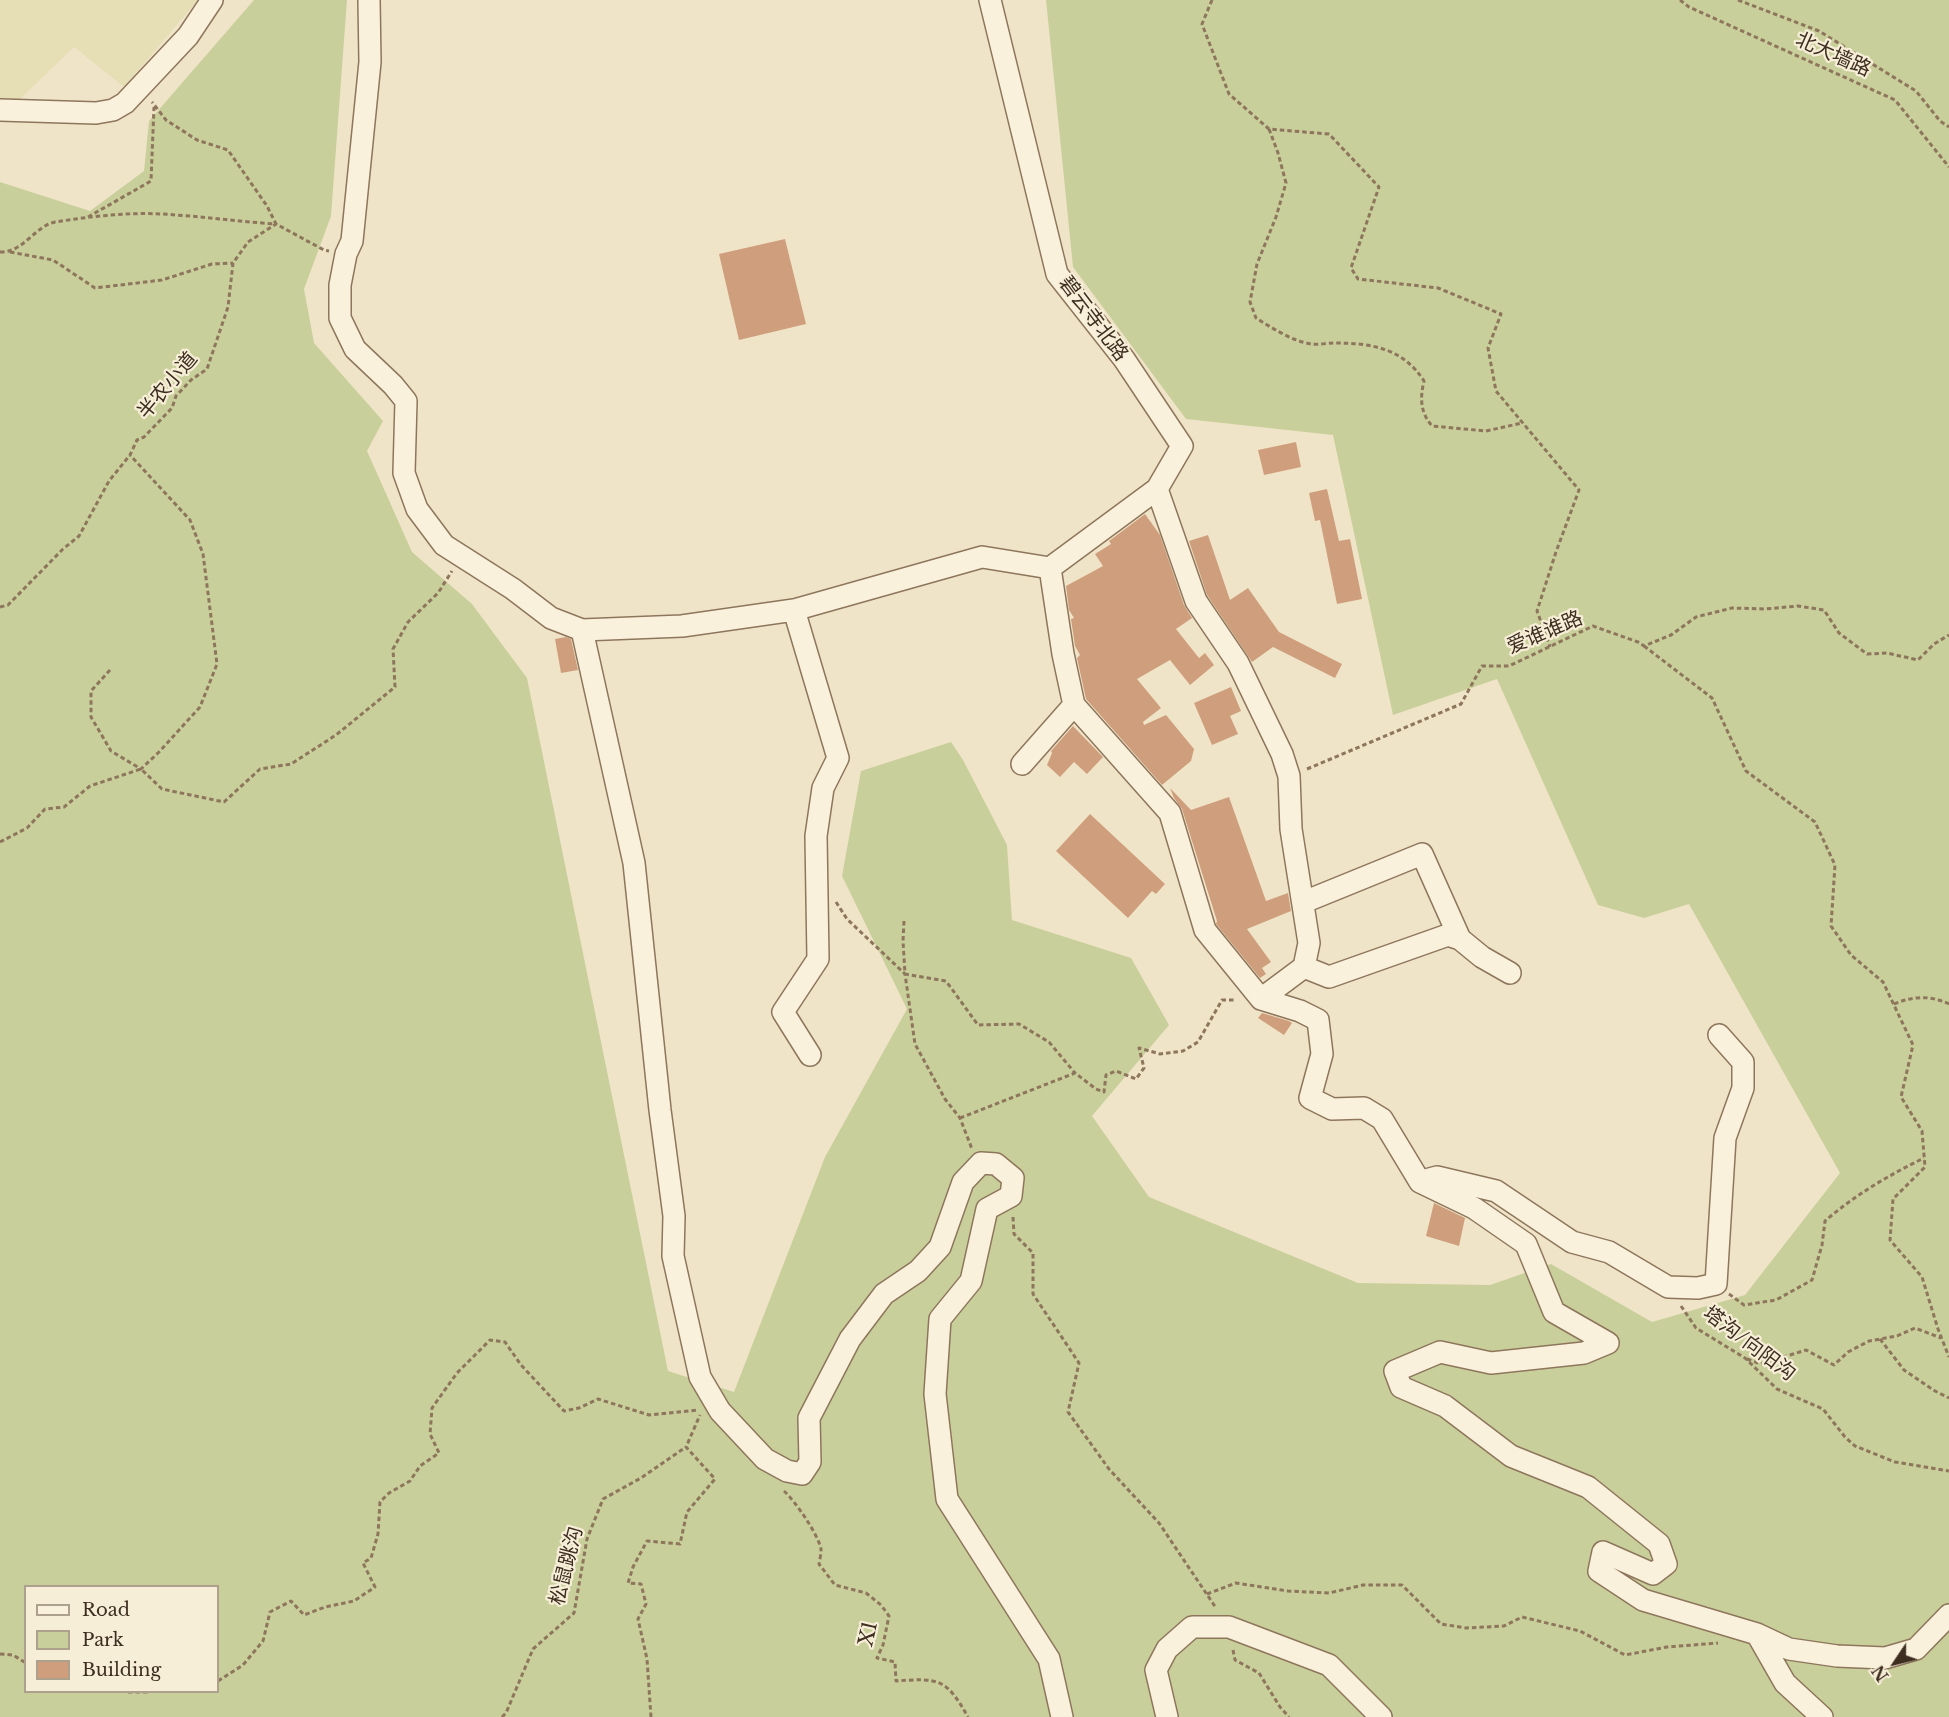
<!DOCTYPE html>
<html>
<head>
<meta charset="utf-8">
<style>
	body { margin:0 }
	#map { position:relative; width:1949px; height:1717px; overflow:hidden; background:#f0e4c8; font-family:"Libre Baskerville",serif }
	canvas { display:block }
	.legend { position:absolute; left:24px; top:1585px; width:195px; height:108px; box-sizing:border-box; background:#f7eed8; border:2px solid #ada18e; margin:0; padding:8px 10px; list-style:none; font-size:18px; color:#3d2e20 }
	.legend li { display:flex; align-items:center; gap:12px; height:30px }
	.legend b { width:30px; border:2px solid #ada18e }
	.north { position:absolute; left:1865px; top:1633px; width:60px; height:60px; -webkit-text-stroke:4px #f7eed8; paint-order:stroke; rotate:235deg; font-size:16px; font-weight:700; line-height:24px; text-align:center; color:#3d2e20 }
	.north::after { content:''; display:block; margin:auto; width:21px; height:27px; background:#3d2e20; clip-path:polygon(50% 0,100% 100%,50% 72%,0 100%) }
</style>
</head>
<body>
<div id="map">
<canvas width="1949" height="1717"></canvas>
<ul class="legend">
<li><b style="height:8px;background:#faf1dc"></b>Road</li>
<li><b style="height:16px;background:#c9cf9b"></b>Park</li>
<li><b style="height:16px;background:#cf9f7d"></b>Building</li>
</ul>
<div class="north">N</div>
</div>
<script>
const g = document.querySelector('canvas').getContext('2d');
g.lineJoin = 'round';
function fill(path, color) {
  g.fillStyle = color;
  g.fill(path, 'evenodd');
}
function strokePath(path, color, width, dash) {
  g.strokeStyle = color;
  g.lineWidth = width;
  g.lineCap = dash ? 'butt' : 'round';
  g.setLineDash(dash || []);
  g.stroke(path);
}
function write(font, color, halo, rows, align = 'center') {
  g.font = font + ' "Libre Baskerville","Noto Sans SC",serif';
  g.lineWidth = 4.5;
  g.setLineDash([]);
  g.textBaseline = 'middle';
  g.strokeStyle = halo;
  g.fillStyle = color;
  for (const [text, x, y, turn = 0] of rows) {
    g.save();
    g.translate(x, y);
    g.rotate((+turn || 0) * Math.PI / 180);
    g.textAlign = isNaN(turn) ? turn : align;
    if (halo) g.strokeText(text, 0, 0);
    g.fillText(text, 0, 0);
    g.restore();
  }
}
const farmland = new Path2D(`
	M0 0H198L124 87 74 47 19 100H0Z`);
const green = new Path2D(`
	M254 0H347L331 216 304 289 314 343 383 421 367 451 412 552 472 604 527 678 668 1371 734 1392 825 1157 907 1009 842 876 861 771 951 742 963 760 1007 845 1012 920 1131 958 1169 1025 1092 1116 1149 1197 1358 1283 1490 1285 1551 1264 1652 1322 1745 1295 1840 1173 1689 904 1644 918 1598 905 1497 679 1393 715 1333 435 1186 419 1073 267 1046 0H1949V1717H0V182L90 211 144 171 149 121ZM26 1586H218V1692H26Z`);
const building = new Path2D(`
	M785 239 806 324 739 340 719 254Z
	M1296 442 1301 467 1264 475 1258 450Z
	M1327 489 1339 541 1350 539 1362 599 1337 604 1320 520 1315 521 1309 493Z
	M1145 514 1160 535 1184 605 1192 618 1176 629 1199 658 1205 653 1214 665 1190 685 1170 660 1137 679 1161 708 1143 722 1144 725 1166 715 1194 749 1191 761 1162 785 1086 699 1077 658 1080 655 1075 646 1071 619 1074 618 1069 610 1066 586 1103 566 1095 554 1111 544 1109 541Z
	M1208 535 1230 600 1248 588 1279 632 1342 664 1335 678 1273 647 1252 662 1207 595 1189 541Z
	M566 637 571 639 578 670 561 673 555 639Z
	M1231 687 1241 711 1230 716 1238 734 1212 745 1194 703Z
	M1073 726 1103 757 1087 774 1074 762 1060 777 1047 765 1052 753 1051 751Z
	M1170 788 1191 810 1229 797 1266 901 1288 893 1291 911 1247 929 1271 962 1262 968 1266 974 1260 978 1216 924 1217 921 1182 809 1174 798Z
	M1090 814 1165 884 1156 894 1152 891 1128 918 1056 851Z
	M1262 1013 1289 1021 1292 1023 1284 1035 1258 1018Z
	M1434 1203 1465 1218 1459 1246 1426 1236Z`);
const path = new Path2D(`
	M1212 0 1202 24 1229 94 1269 129 1329 134 1379 187 1351 268 1358 279 1438 288 1501 314 1488 348 1496 391 1579 490 1556 552 1537 611 1550 647
	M1680 0 1689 7 1895 100 1949 167
	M1738 0 1819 31 1916 91 1940 121 1949 127
	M1269 129 1278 153 1286 183 1276 217 1257 264 1250 302 1256 318C1272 328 1292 341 1311 344 1318 345 1327 343 1334 343 1371 343 1403 348 1424 381 1420 398 1420 412 1432 426L1486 431 1522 423
	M88 217 151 181 154 107
	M0 252C23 253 35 226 55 222 94 216 136 211 175 215 209 217 242 222 276 224L267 206 228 150 197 140 166 120 152 102
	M10 252 53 260 95 288 162 280 212 264 233 263
	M0 607 8 605 63 549 79 536 109 481 130 455 137 440 144 437 172 408 176 396 191 380 207 369 228 307 233 263 248 242 276 224 324 250 329 251
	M1644 646 1712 698 1746 771 1815 822 1835 865 1831 926 1851 955 1883 982 1913 1045 1901 1097 1922 1131 1925 1167 1893 1199 1890 1240 1922 1277 1938 1329 1949 1357
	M110 670 91 691V717L111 751 141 769 159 752 200 707 217 664 203 554 190 520 130 455
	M1307 769 1461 704 1482 666H1509L1593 626 1638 642 1644 646 1671 635 1696 617 1732 608 1765 609 1798 606 1824 610 1839 633 1867 654 1887 653 1918 660 1934 644 1949 635
	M0 842 27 828 45 809 64 807 90 786 141 769 162 789 224 802 260 769 291 764 336 735 395 687 393 649 408 622 438 593 452 571
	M836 902 847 919 905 974 915 1044 945 1099 960 1118 972 1149
	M904 921 903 941 905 974 946 981 978 1025 1019 1024 1049 1042 1075 1073
	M1894 1004C1913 996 1930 995 1949 1004
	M960 1118 1075 1073 1096 1089 1104 1092 1106 1075 1116 1071 1136 1079 1144 1068 1139 1048 1160 1054 1183 1051 1198 1042 1222 1000H1236
	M1013 1217 1014 1234 1033 1253V1294L1079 1363 1068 1412 1109 1469 1159 1523 1216 1608
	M1729 1294 1744 1305 1776 1300 1812 1280 1822 1245 1825 1221C1855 1195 1889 1175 1924 1158
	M1681 1306 1696 1328 1745 1358 1777 1389 1823 1409 1845 1437 1855 1446 1895 1462 1949 1471
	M1880 1339 1904 1370 1935 1391 1949 1398
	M1747 1359 1761 1364 1806 1350 1834 1365 1848 1352 1869 1341 1897 1336 1915 1328 1941 1338
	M784 1491C795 1501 818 1534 821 1549 821 1553 820 1560 819 1564L835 1585 866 1593 881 1605 889 1616 883 1645 877 1658 895 1662 896 1681C939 1678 946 1678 968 1717
	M1207 1594 1236 1583 1288 1591 1329 1593 1363 1585H1402L1441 1624 1466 1628 1504 1626 1522 1617 1580 1631 1625 1655 1667 1647 1718 1643
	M1233 1650 1235 1660 1259 1673 1280 1707 1289 1717
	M0 1654 13 1655 26 1663
	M218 1681 243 1665 263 1641 270 1612 291 1601 304 1615 325 1607 354 1601 375 1587 363 1563 371 1558 378 1534 380 1502 389 1493 410 1481 420 1466 439 1453 430 1434 432 1408 457 1373 490 1340 505 1342 521 1365 564 1411 579 1408 598 1399 649 1415 698 1410
	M128 1692H149
	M502 1717 506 1713 533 1649 574 1613 587 1539 603 1499 641 1478 686 1447
	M651 1717 647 1659 638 1619 646 1604 641 1584 628 1583 633 1567 647 1541 680 1544 687 1512 715 1479 686 1447 700 1415`);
const minor = new Path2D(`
	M369 0 370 62 352 241 346 254 340 285V318L355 349 393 385 406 401 404 473 417 509 444 545 513 589 551 618 582 630 682 626 794 610 982 557 1050 568
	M990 0 1057 274 1124 359 1182 446 1157 489 1050 568
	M0 110 96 113 113 110 125 103 188 36 212 0
	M1157 489 1196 601 1238 663 1282 754 1289 776 1291 829 1309 943 1304 967
	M1050 568 1063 654 1074 705 1170 813 1205 930 1261 999 1300 1011 1318 1020 1322 1054 1310 1098 1332 1109 1364 1108 1382 1119 1420 1182 1474 1208 1526 1244 1554 1312 1608 1343 1584 1353 1491 1363 1440 1352 1395 1371 1401 1387 1445 1406 1511 1456 1588 1487 1659 1544 1666 1564 1653 1574 1603 1552 1599 1571 1643 1600 1757 1634 1785 1683 1822 1717
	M794 610 838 758 823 788 816 836 818 959 783 1012 810 1055
	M582 630 634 863 660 1110 674 1216 673 1256 700 1377 720 1411 765 1459 787 1471 802 1474 810 1462 809 1418 850 1339 884 1294 918 1271 940 1247 963 1182 981 1163 996 1164 1013 1178 1011 1196 987 1209 971 1281 940 1319 935 1394 947 1499 1049 1659 1062 1717
	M1022 764 1074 705
	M1304 902 1422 854 1460 939
	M1261 999 1304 967 1329 977 1448 935 1460 939 1482 957 1510 973
	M1426 1180 1437 1177 1496 1191 1572 1242 1609 1252 1668 1287 1698 1288 1716 1284 1725 1138 1743 1088V1062L1719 1035
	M1757 1634 1789 1649 1837 1656 1885 1658 1916 1649 1949 1615
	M1167 1717 1156 1670 1167 1649 1192 1627H1229L1329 1665 1381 1717`);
const streetNames = [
	["北大墙路",1833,55,24],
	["碧云寺北路",1093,319,53],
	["半农小道",168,386,-50],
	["爱谁谁路",1545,633,-23],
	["塔沟/向阳沟",1749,1344,37],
	["松鼠跳沟",567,1566,-76],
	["X1",869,1634,-77]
];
fill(farmland, '#e6deb5');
fill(green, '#c9cf9b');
fill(building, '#cf9f7d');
strokePath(minor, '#8d765c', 24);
strokePath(path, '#8d765c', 3, [4.5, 3]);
strokePath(minor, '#faf1dc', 21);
write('20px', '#3d2e20', '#f7eed8', streetNames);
</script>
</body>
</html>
